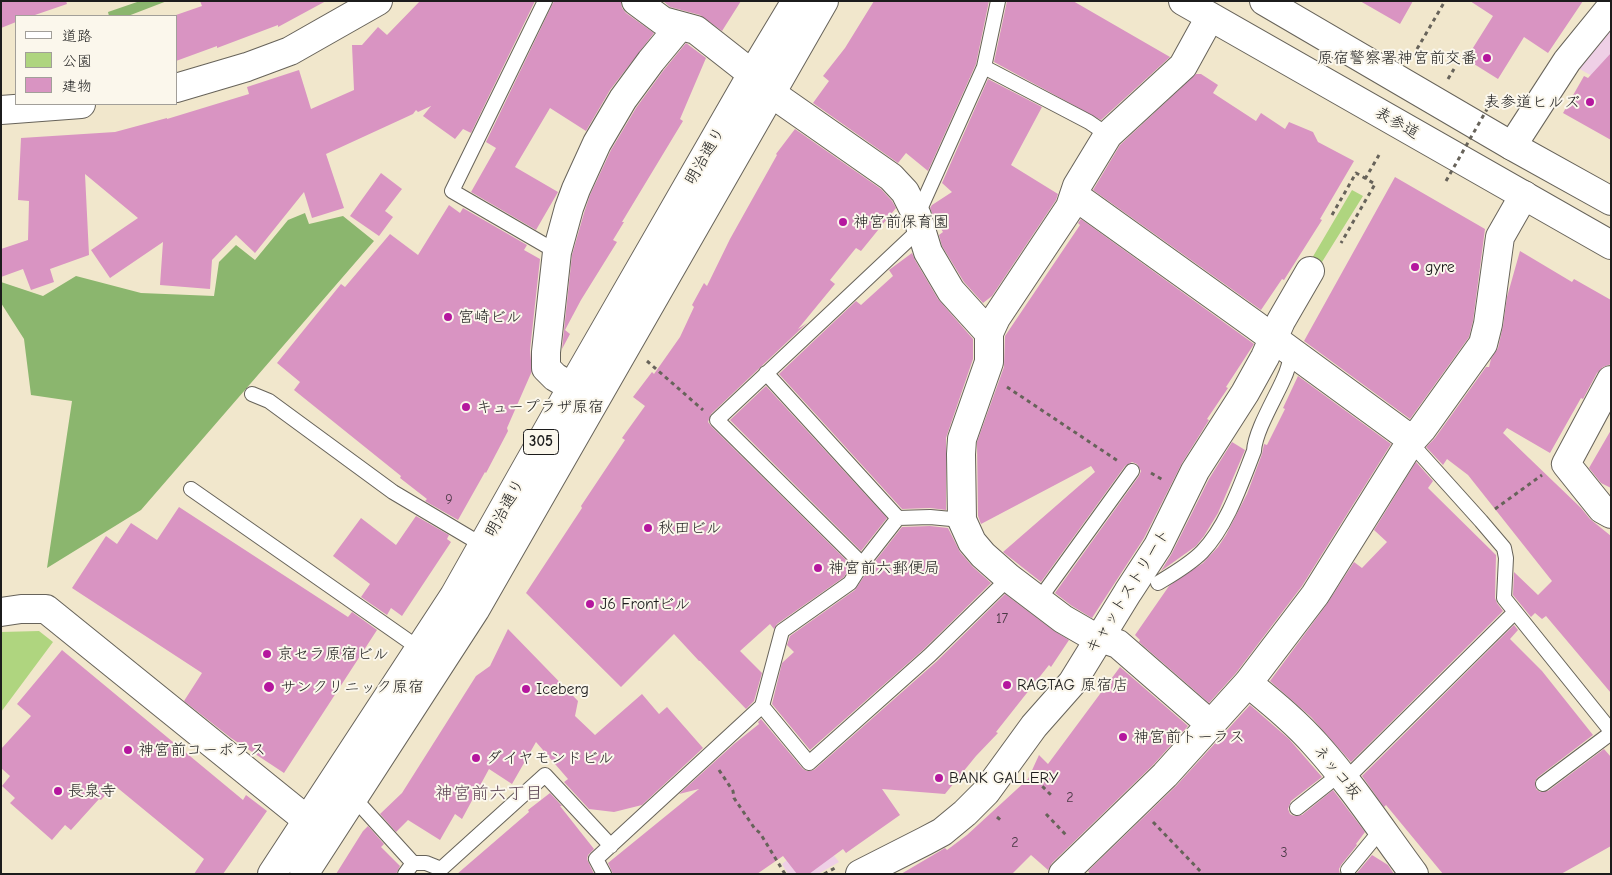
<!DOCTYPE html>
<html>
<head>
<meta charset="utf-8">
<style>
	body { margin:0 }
	#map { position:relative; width:1612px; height:875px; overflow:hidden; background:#f1e7cc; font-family:"Comic Neue","Klee One",sans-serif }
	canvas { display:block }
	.frame { position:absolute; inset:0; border:2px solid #1c1c1c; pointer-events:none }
	.legend { position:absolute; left:15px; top:15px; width:162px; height:90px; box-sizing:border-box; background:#fbf7ec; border:1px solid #a29f99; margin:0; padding:6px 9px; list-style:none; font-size:15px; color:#1c1c1c }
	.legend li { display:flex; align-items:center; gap:10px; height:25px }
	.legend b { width:25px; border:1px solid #a29f99 }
</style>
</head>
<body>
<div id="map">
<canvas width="1612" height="875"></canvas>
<div class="frame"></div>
<ul class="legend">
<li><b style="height:6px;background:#fff"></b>道路</li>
<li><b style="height:14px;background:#afd57f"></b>公園</li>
<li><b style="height:14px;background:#d994c2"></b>建物</li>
</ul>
</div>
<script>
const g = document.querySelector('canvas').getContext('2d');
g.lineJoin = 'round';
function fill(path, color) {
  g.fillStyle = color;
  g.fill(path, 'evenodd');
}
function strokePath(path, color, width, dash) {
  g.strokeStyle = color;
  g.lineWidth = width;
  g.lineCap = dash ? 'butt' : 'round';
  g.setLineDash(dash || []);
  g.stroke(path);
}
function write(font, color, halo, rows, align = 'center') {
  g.font = font + ' "Comic Neue","Klee One",sans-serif';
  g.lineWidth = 4;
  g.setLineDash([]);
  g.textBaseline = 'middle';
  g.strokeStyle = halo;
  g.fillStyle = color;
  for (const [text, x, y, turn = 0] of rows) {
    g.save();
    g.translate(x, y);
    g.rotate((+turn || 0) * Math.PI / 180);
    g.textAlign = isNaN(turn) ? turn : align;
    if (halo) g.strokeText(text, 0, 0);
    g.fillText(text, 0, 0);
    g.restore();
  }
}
const built = new Path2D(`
	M1611 27V87L1578 68Z
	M819 836 839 862 818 874H788L782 864Z`);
const green = new Path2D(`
	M1352 190 1363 196 1317 270 1308 265Z
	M39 631 53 642 1 712V632Z`);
const forest = new Path2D(`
	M140 1H167L128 16H109L108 12Z
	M305 213 309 224 343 216 374 241 141 510 47 568 72 401 31 395 24 339 1 303V282L43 296 76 276 141 293 214 296 219 262 236 245 255 260 288 220Z`);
const building = new Path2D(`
	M1 1H66L67 4 32 16H16V22L1 28Z
	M200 1H326L278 27V25L217 48V46L176 61V15L202 6Z
	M420 1H535L471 133 463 129 455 139 423 116 431 106 418 112 416 110 413 114 326 154 344 208 312 218 304 192 255 253 236 235 212 260 210 289 160 285 163 242 110 278 91 250 138 218 85 174 89 255 50 269 54 282 31 290 23 269 1 277V249L28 240 29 201 18 200 21 138 115 132 167 118V119L249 94 247 87 299 70 311 109 354 90 352 45H362L378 27 387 35Z
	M554 1H621L622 8 626 13 654 33 610 90 586 131 550 108 515 167 558 192 536 230 471 192 496 148 486 142Z
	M663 1H741L722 31 700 15 670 7Z
	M874 1H989L976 64 928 171 906 153 898 163 813 103 829 81 823 76 845 48Z
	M1007 1H1073L1170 57 1101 120 994 62Z
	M1360 1H1413L1400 24Z
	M1470 1H1583L1548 53 1524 37 1498 79 1466 59 1493 16Z
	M686 43 706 58 680 119 683 121 622 222H624L613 240 617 242 581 300 565 330 570 334 562 349 572 255 584 213 590 195 611 150 636 108 663 71Z
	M1611 53V140L1563 113 1584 76 1588 78Z
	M1196 74H1201L1218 85 1213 93 1256 121 1261 113 1285 129 1289 122 1313 132 1318 142 1354 161 1320 219 1322 220 1284 280 1282 279 1261 310 1093 190 1120 145Z
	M988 79 1042 107 1011 165 1058 194 1056 200 992 296 983 303 964 282 942 246 939 235 943 232 934 218 930 208 932 205 952 192 942 183Z
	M795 129 881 189 892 201 896 208 861 251 856 248 830 280 835 284 798 329 807 323 711 414 708 422 711 426 851 565 844 577 777 624 774 629 770 624 740 651 762 673 754 701 746 709 700 661H699L674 634 621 687 526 593 582 508 581 506 625 440 622 438 645 406 633 397 652 372 654 374 680 337 694 307 692 305 704 283 707 286 730 239 777 155 776 154Z
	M381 173 402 189 385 211 393 217 379 236 350 216Z
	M1395 177 1485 229 1473 321 1469 337 1410 419 1304 341Z
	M449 205 460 213 463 208 527 245 524 250 540 259 530 350 532 371 507 428 508 431 486 473 485 472 458 520 425 501 427 499 400 478 401 476 294 390 300 382 277 363 341 284 345 287 390 234 418 255Z
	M1081 219 1254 344 1226 387 1228 388 1207 419 1209 420 1182 463 1144 538 1092 618 1072 606 1055 593 1139 476 1141 471 1137 464 1132 462 1125 466 1041 582 1003 552 1095 472 1091 466 981 524 978 516 977 442 1004 367 1005 336 1080 225 1078 223Z
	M1520 251 1572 282 1574 279 1611 300V364L1603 367 1597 373 1583 399 1581 398 1550 453 1507 428 1503 433 1581 508 1590 519 1611 536V693L1546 616 1542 619 1535 613 1531 617 1513 595 1514 572 1538 595 1552 581 1468 475 1447 459 1443 465 1426 447 1435 438 1486 367H1489L1491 359 1498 348 1503 326 1507 297Z
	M912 253 915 260 938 299 973 339V359L946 438V510L930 508 902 509 779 374 856 301 861 305 893 276 889 270Z
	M1298 376 1391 444 1302 586 1236 673 1209 703 1139 642 1140 640 1135 635 1169 586 1203 563 1218 547 1226 535 1247 494 1262 454 1264 444 1267 445 1285 409 1283 408Z
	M766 386 887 518 861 551 730 420Z
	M1611 430V488L1601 483 1589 468Z
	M1232 442 1245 450 1218 513 1204 536 1196 546 1161 571 1172 553 1209 479Z
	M1416 462 1433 481 1428 488 1496 555 1495 598 1497 603 1503 611 1351 762 1311 717 1270 681 1327 604 1354 562 1362 568 1387 542 1374 530Z
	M179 507 348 617 352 612 377 630 284 773 231 738 184 701 202 673 72 588 106 536 117 544 131 523 157 540Z
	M416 516 449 535 447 539 451 542 402 616 391 608 387 615 361 597 370 584 333 556 361 518 396 545Z
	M930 526 948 528 960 552 973 567 991 583 924 649 810 750 772 704 782 663 794 652 787 645 790 636 855 590 869 569 902 527Z
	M1005 594 1054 631 1069 640 1051 667 1049 665 996 732 998 733 976 756 945 794 882 789 900 815 846 853 843 849 809 874H797L783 856 757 874H613L608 863 699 789 679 794 734 744 759 724 758 722 761 719 803 769 807 771 814 770 936 662Z
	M1514 625 1518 630 1510 639 1542 671 1593 735 1538 777 1535 781 1536 789 1540 792 1548 791 1604 749 1611 757V846L1561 874H1443L1386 805 1384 807 1362 776Z
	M508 629 578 701 575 716 595 735 642 694 659 714 667 707 703 748 642 805 614 812 589 809 564 782 568 779 536 742 512 784 489 769 462 819 455 814 440 840 408 820 396 832 380 814 402 793 476 676 490 666Z
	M62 650 243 800 246 795 267 811 223 874H194L204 859 114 785 101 800 99 799 71 830 65 825 52 840 10 803 15 798 2 786 10 776 1 768V749L31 716 17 704Z
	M1120 667 1188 726 1154 764 1052 863 1048 870 1031 855 1012 874H901L945 848 947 850 967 835 1028 779 1039 755 1048 764Z
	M1250 705 1289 739 1322 777 1291 801 1288 809 1290 814 1294 816 1302 815 1333 790 1365 832 1356 844 1357 845 1341 865 1339 869 1340 874H1090L1088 871 1176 786Z
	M550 793 562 806H560L594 849 588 855 587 859 594 874H457L529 812 528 810Z
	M368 826 384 844 381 847 400 866 396 874H336L363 831Z
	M1372 855 1388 865 1394 874H1356Z`);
const path = new Path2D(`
	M1417 49 1445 1
	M1448 79 1454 69
	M1365 179 1379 155
	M1332 215 1356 173 1375 184 1341 243
	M647 361 703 410
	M1007 387 1118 461
	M1151 473 1163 480
	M1495 509 1542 475
	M719 770 733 791 734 798 755 829 760 833 785 874
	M1031 775 1053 797
	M1046 814 1066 835
	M997 817 1003 822
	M1153 822 1203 874
	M824 874 835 868`);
const service = new Path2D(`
	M545 1 452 191 557 252
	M984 67 1089 122 1108 135
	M917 216 984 67 998 1
	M766 373 898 518
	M252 394 269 401 393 492 484 546
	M1412 440 1418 451 1481 521 1504 548 1506 558 1504 598 1611 731
	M191 489 420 649
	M862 564 717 420 921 228
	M1158 583C1173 574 1189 565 1202 552 1227 526 1241 484 1254 451 1255 431 1276 397 1284 378 1288 370 1290 361 1292 352
	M1038 601 1132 471
	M762 706 809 763 930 655 1009 578
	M1345 780 1515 612
	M1543 784 1611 733
	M353 797 413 863H426L441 869 545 775 611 846
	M1297 808 1340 774
	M1348 870 1381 830
	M405 874 413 863
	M604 874 596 859 762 706 782 631 850 583 862 564 898 518 930 517 962 520`);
const minor = new Path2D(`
	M636 1 663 21 696 30 752 74
	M176 88 247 67 290 51 378 1
	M771 93 891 177 905 192 917 216 928 252 951 291 989 333
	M1 110 81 104
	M1512 146 1567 61 1611 7
	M1075 196 1255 325 1412 440
	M1611 380 1566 464 1602 509 1611 514
	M572 387 555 377 546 368V352L557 252 569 208 576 189 597 143 623 99 651 61 680 26
	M1 612 21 609H46L307 820
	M1248 683C1271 702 1296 722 1316 745 1352 785 1382 831 1414 874
	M1210 724 1118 644 1089 634 1063 619 1009 578 983 555 972 542 962 520 961 454 962 439 989 362V333L996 318 1070 207 1077 186 1108 135 1183 66 1210 17
	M860 874 925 841 942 832 965 813 986 792 1034 726 1072 683 1128 592 1158 546 1195 471 1245 393 1265 357 1281 321 1310 271
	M1063 874 1165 775 1248 683 1315 595 1412 440 1422 429 1483 344 1488 324 1500 237 1524 195`);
const secondary = new Path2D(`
	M1183 1 1611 245
	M1264 1 1512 146 1611 201`);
const primary = new Path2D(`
	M272 874 454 596 572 387 752 74 796 1
	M304 874 475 610 824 1`);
const pathBridge = new Path2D(`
	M1446 181 1490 104`);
const markers = [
	[1487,58,5,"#b5179e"],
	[1590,102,5,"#b5179e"],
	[843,222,5,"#b5179e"],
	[1415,267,5,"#b5179e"],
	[448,317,5,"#b5179e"],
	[466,407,5,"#b5179e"],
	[648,528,5,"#b5179e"],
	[818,568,5,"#b5179e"],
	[590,604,5,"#b5179e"],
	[267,654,5,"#b5179e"],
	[1007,685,5,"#b5179e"],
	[269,687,6,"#b5179e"],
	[526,689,5,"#b5179e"],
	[1123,737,5,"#b5179e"],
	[128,750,5,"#b5179e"],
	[476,758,5,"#b5179e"],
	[939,778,5,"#b5179e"],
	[58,791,5,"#b5179e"]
];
const numberNames = [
	["9",449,500],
	["17",1002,619],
	["2",1070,798],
	["2",1015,843],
	["3",1284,853]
];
const shields = [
	[541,442,35]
];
const shieldNames = [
	["305",541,442]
];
const poiNames = [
	["原宿警察署神宮前交番",1477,58,"right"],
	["表参道ヒルズ",1580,102,"right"],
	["神宮前保育園",853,222],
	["gyre",1425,267],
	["宮崎ビル",458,317],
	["キュープラザ原宿",476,407],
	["秋田ビル",658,528],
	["神宮前六郵便局",828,568],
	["J6 Frontビル",600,604],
	["京セラ原宿ビル",277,654],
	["RAGTAG 原宿店",1017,685],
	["サンクリニック原宿",280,687],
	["Iceberg",536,689],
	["神宮前トーラス",1133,737],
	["神宮前コーポラス",138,750],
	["ダイヤモンドビル",486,758],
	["BANK GALLERY",949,778],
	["長泉寺",68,791]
];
const streetNames = [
	["表参道",1397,123,30],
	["明治通り",705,156,-60],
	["明治通り",505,508,-61],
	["キャットストリート",1128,591,-58],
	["ネッコ坂",1337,772,51]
];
const neighbourhoodNames = [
	["神宮前六丁目",489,794]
];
fill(built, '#efd0e6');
fill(green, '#afd57f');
fill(forest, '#8bb66e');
fill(building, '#d994c2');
strokePath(service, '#67635a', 16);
strokePath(minor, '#67635a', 30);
strokePath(secondary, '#67635a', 30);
strokePath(primary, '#67635a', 30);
strokePath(path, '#67635a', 3, [4, 4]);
strokePath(service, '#fff', 14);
strokePath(minor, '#fff', 28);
strokePath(secondary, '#fff', 28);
strokePath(primary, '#fff', 28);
strokePath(pathBridge, '#67635a', 3, [4, 4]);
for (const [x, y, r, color] of markers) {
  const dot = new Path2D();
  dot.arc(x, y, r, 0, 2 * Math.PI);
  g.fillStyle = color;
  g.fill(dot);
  strokePath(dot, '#fbf7ec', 2);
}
write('14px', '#4b3a46', null, numberNames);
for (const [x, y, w] of shields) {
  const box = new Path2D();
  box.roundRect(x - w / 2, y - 12.5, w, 25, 4);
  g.fillStyle = '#fbf7ec';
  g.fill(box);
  strokePath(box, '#1c1c1c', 1);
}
write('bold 15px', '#1c1c1c', null, shieldNames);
write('16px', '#1c1c1c', '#fbf7ec', poiNames, 'left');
write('16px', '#1c1c1c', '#fbf7ec', streetNames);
write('18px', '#5e4656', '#fbf7ec', neighbourhoodNames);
</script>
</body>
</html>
